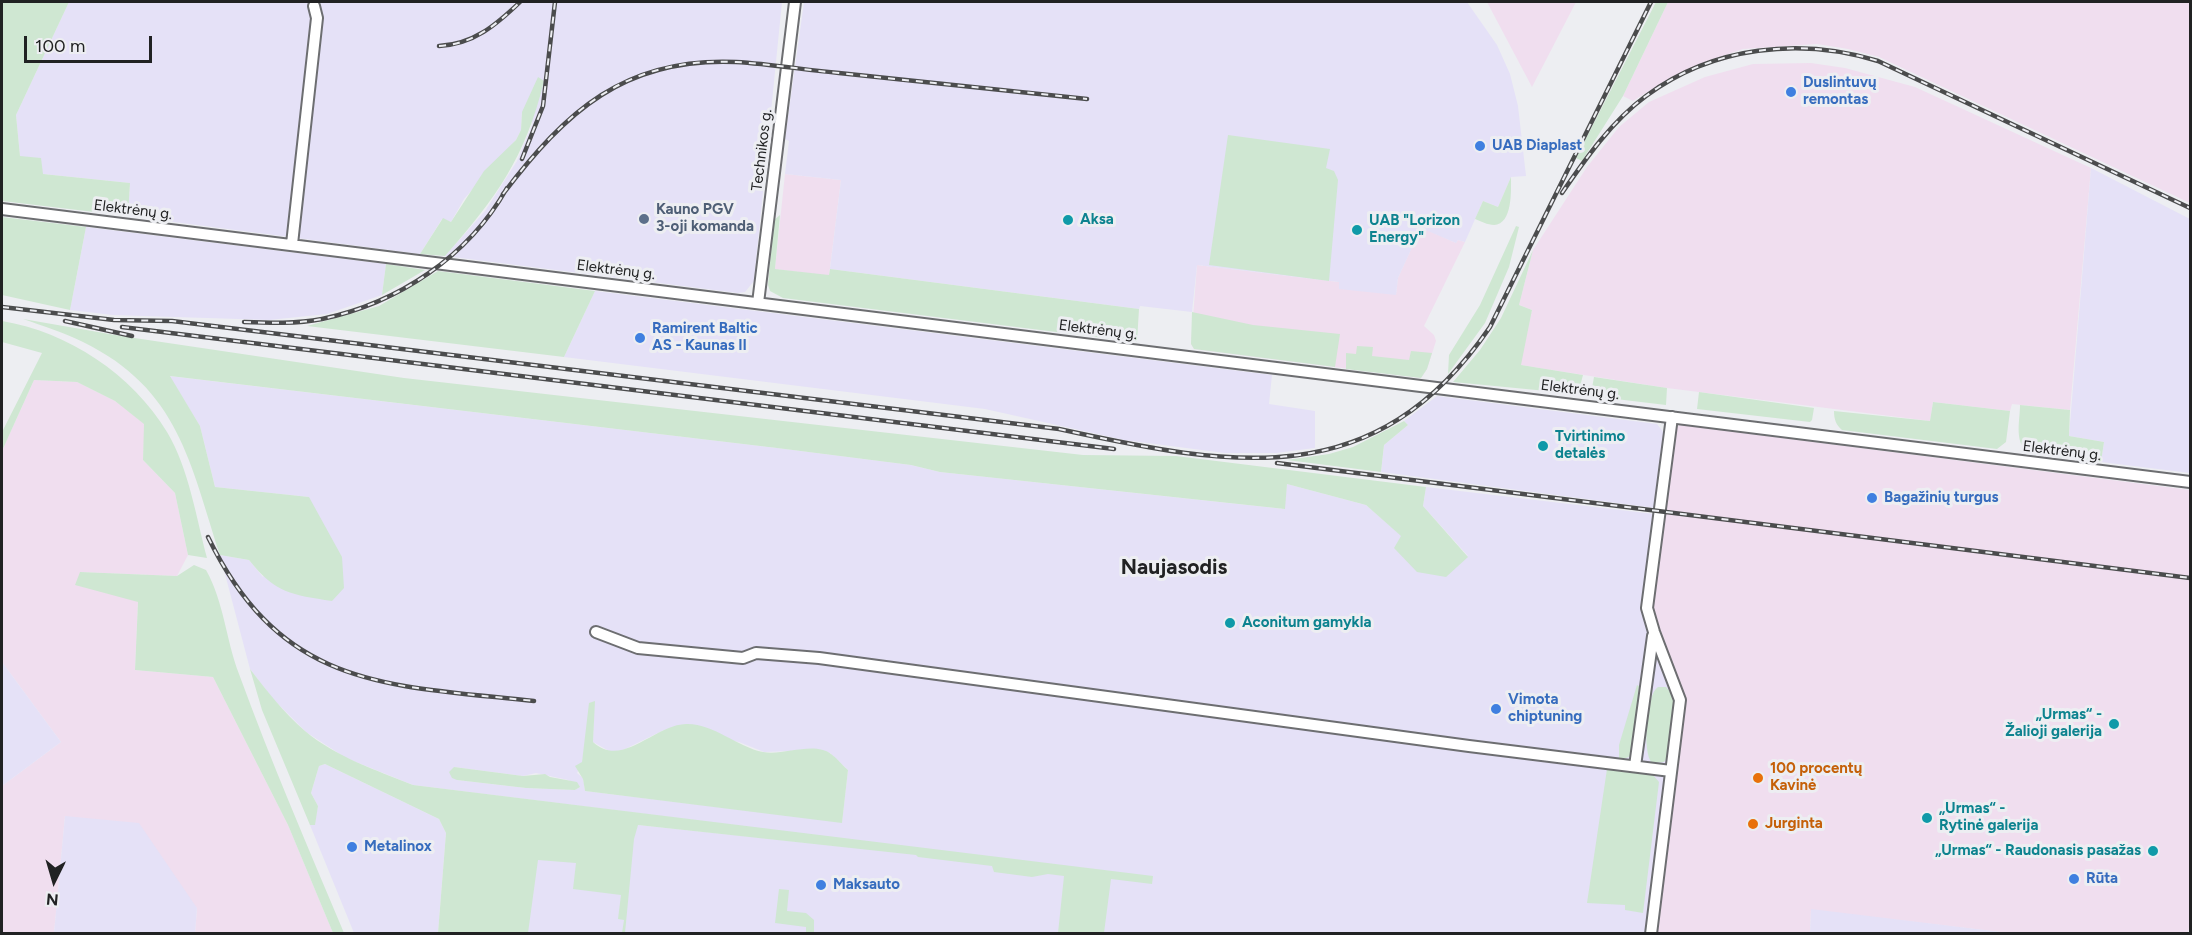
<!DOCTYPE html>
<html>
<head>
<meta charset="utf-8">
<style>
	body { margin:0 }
	#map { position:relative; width:2192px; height:935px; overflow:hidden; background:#edeef2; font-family:Figtree,sans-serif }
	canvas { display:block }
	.frame { position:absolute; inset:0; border:3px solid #212223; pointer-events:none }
	.north { position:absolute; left:24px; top:851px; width:60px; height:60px; -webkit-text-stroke:4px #edeef2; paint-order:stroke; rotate:185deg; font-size:16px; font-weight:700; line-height:24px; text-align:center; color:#212223 }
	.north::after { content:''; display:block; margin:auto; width:21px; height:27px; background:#212223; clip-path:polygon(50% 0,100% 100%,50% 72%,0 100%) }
	.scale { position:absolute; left:24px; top:36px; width:128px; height:27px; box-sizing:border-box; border:3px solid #212223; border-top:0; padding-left:8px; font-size:18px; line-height:21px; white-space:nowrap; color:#212223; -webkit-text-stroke:4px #edeef2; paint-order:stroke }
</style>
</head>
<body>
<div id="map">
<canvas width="2192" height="935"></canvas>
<div class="frame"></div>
<div class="north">N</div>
<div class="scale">100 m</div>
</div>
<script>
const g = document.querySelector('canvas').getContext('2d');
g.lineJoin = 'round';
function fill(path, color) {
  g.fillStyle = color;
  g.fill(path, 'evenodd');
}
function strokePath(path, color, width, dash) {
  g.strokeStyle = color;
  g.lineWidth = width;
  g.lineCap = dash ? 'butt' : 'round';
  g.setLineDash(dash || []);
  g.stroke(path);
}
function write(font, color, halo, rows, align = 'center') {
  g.font = font + ' Figtree,sans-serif';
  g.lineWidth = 6;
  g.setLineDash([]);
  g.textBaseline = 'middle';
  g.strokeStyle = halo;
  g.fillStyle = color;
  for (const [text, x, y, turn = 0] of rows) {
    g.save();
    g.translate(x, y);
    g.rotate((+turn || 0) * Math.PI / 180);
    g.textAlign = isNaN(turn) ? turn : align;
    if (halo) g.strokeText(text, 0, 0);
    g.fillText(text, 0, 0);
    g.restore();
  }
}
const commercial = new Path2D(`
	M1487 2H1576L1532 87Z
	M1668 2H2190V203L1879 57 1848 49 1817 44 1743 49 1708 61 1670 78 1633 101 1623 96Z
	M1811 63 1845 68 1915 87 2091 168 2070 410 2012 404 2010 411 1933 402 1930 421 1667 388 1520 365 1532 310 1519 305 1533 250 1587 167 1619 127 1649 102 1705 77 1753 64Z
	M785 174 841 180 829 276 775 269Z
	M1421 227 1456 243 1458 240 1465 242 1424 326 1434 335 1436 341 1427 369 1421 378 1194 349 1191 344 1197 265 1339 282V288L1396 294 1398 278Z
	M34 380 77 382 115 401 145 424 143 460 175 493 188 555 177 576 80 572 138 602 135 670 213 677 288 825 333 933H195L197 908 65 816 54 933H2V786L61 742 2 662V451Z
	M1680 425 2190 490V921L2188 933H2009L1811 910 1810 933H1657L1664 865 1650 607 1675 428Z`);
const industrial = new Path2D(`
	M69 2H782L754 281 745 292 738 293 445 256 485 211 517 161 533 123 522 112 521 130 516 140 464 199 451 222 442 219 420 254 128 216 130 183 43 174 20 156 16 115Z
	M804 2H1467L1497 45 1510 74 1518 106 1526 176 1511 177 1498 207 1483 201 1465 242 1458 240 1456 243 1421 228 1398 278 1396 295 1339 289V282L1197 265 1192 312 1140 306 1139 309 830 269 841 180 785 174 789 141 785 139Z
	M2091 168 2190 219V473L2101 462 2104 442 2069 436Z
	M86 227 386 264 382 295 327 314 269 320 113 315 70 310Z
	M595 291 1272 375 1269 404 1315 411V448L1276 453H1225L1124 440 985 409 564 357Z
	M169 376 777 448 911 465 940 472 1284 509 1287 484 1366 505 1402 536 1468 556 1423 506 1426 487 1654 514 1642 607 1676 696 1646 933H455L531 818 638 825 915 854 909 847 413 785 346 758 306 732 273 699 250 669 220 555 249 560 263 577 309 497 215 487 200 426ZM594 702 593 742 609 751H621L664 730 739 742 764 752 816 750 830 753 848 770 842 822 585 791 583 778 577 773 582 763ZM454 767 523 776 536 773 568 780 580 787 575 790 526 788 457 780Z
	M1437 396 1657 424 1664 433 1655 508 1381 472 1384 445 1408 425 1404 421Z
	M2 662 61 742 2 786Z
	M325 764 439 819 446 833 438 933H354L310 825H314L318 806 311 793 319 766Z
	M65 816 139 823 197 908 195 933H54Z
	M1811 909 2009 933H1810Z`);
const green = new Path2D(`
	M2 2H69L16 115 20 156 41 158 43 174 130 183 128 216 2 201Z
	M1656 2H1668L1623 96 1582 161 1576 158Z
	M538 77 544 81C525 158 497 197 445 256L420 254 443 218 451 222 484 171 516 140 521 130 522 112Z
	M1228 135 1330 149 1326 168 1334 171 1338 180 1329 281 1209 265Z
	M1511 177C1511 190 1513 224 1494 225 1488 225 1480 221 1475 219L1483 201 1498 207Z
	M780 215 775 269 829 275 830 269 1139 309 1137 342 783 298 770 291 768 285 774 220Z
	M2 217 86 227 70 310 2 295Z
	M1516 226 1519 227 1509 267 1485 323 1448 374 1449 355 1480 305Z
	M1533 250 1519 305 1532 310 1521 365 1583 375 1578 394 1453 382 1480 350 1501 318Z
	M386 264 425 270 382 295Z
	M438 271 595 291 564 357 307 326 379 306Z
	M1192 312 1253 325 1340 334 1335 367 1194 349 1191 344Z
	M23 319 121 336 404 378 1083 455 1176 456 1426 487 1423 506 1468 557 1446 577 1417 572 1394 548 1401 536 1366 505 1287 484 1285 509 940 472 911 465 777 448 170 376 200 426 215 487 309 497 342 557 344 588 332 601C292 595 275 593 249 560L220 555C190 463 179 389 83 342 63 332 43 326 23 319Z
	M2 321C68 332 132 374 167 432 189 469 196 517 207 558L188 555 175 493 143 460 144 424 115 401 77 382 34 380 2 451V432L42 353 2 342Z
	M1357 346 1373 347 1372 356 1409 360 1411 351 1432 353 1427 369 1421 378 1346 369V353L1356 354Z
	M1594 377 1667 388 1666 405 1599 397 1592 388Z
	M1699 392 1814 408 1812 420 1810 422 1697 409Z
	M1933 402 2010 411 2006 442 1997 449 1842 430C1836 425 1834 419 1834 411L1930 421Z
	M2020 405 2070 410 2069 436 2104 442 2101 462 2031 454C2013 445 2020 422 2020 405Z
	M1404 421 1408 425 1384 445 1381 472 1287 460 1329 454 1353 447Z
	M194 565 206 570C224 602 226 640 239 674 271 762 308 847 344 933H333L288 825 213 677 135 670 138 602 75 585 80 572 177 576Z
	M250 669C267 691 284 713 305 731 336 757 376 770 413 785L1153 876 1152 884 1111 879 1104 933H1108H1058L1064 876 1048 874 1032 877 994 872 992 866 918 857 916 855 638 825 634 839 625 933H622L624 920 618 919 621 895 573 889 576 863 538 860 528 933H438L446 833 439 819 325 764 319 766 311 793 318 806 315 825H310L262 710Z
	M1637 685 1639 686 1634 749 1629 757 1619 760V745Z
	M1658 687H1666C1682 702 1670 738 1667 758L1664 762 1652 763C1642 753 1646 694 1658 687Z
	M595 701 593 742C622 769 654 725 686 724 713 723 737 747 763 752 783 756 814 741 831 754 837 758 842 765 848 770L842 823 585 791 583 779 575 766 582 762 589 703Z
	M454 767 523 776 545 774 550 777 577 782 580 787 575 790 526 788 457 780 452 778 449 772Z
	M1607 769 1653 775 1659 782 1643 913 1625 910V905L1587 903Z
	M779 889 789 890 787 911 806 913 814 920V933H806V927L775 923Z`);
const minor = new Path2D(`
	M2 209 2190 482
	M292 244 317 18 314 6
	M758 303 795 2
	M596 632 638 648 743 658 756 653 819 658 1469 746 1671 771
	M1635 766 1653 636
	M1651 934 1680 700 1654 632 1647 608 1672 417`);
const rail = new Path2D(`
	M439 46C474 44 496 25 520 2
	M522 159 543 106 555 2
	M1562 193C1586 158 1612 121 1646 96 1713 46 1801 37 1878 61L2190 208
	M503 194C566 111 625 57 736 62 771 64 805 70 839 73 922 82 1005 90 1087 99
	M2 307 114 320 172 321 1059 429C1233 467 1375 495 1490 327L1651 2
	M65 321 132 336
	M244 322C270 323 296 324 322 319 398 303 468 257 507 188
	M122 327 1114 449
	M1277 463 2190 578
	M208 537C282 689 385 685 534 701`);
const markers = [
	[1791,92,6,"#3f7fe0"],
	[1480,146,6,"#3f7fe0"],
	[644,219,6,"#5c6f8a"],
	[1068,220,6,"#0f9aa8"],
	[1357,230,6,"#0f9aa8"],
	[640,338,6,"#3f7fe0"],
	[1543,446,6,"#0f9aa8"],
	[1872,498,6,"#3f7fe0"],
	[1230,623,6,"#0f9aa8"],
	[1496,709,6,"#3f7fe0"],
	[2114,724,6,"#0f9aa8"],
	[1758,778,6,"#e8710a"],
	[1927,818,6,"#0f9aa8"],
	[1753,824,6,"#e8710a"],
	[352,847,6,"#3f7fe0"],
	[2153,851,6,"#0f9aa8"],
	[2074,879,6,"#3f7fe0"],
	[821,885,6,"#3f7fe0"]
];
const shopNames = [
	["Duslintuvų",1803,83],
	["remontas",1803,100],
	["UAB Diaplast",1492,146],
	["Ramirent Baltic",652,329],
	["AS - Kaunas II",652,346],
	["Bagažinių turgus",1884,498],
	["Vimota",1508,700],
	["chiptuning",1508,717],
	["Metalinox",364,847],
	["Rūta",2086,879],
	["Maksauto",833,885]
];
const streetNames = [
	["Technikos g.",762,150,-83],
	["Elektrėnų g.",133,210,7],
	["Elektrėnų g.",616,270,7],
	["Elektrėnų g.",1098,330,7],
	["Elektrėnų g.",1580,390,7],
	["Elektrėnų g.",2062,451,7]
];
const serviceNames = [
	["Kauno PGV",656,210],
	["3-oji komanda",656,227]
];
const cultureNames = [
	["Aksa",1080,220],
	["UAB \"Lorizon",1369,221],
	["Energy\"",1369,238],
	["Tvirtinimo",1555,437],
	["detalės",1555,454],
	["Aconitum gamykla",1242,623],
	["„Urmas“ -",2102,715,"right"],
	["Žalioji galerija",2102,732,"right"],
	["„Urmas“ -",1939,809],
	["Rytinė galerija",1939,826],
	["„Urmas“ - Raudonasis pasažas",2141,851,"right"]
];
const foodNames = [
	["100 procentų",1770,769],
	["Kavinė",1770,786],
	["Jurginta",1765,824]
];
const districtNames = [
	["Naujasodis",1174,568]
];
fill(commercial, '#f0deef');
fill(industrial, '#e5e1f7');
fill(green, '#cfe7d2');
strokePath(minor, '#6d6e71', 14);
strokePath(minor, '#fff', 10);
strokePath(rail, '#4b4c4d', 4.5);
strokePath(rail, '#edeef2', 2, [7]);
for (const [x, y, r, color] of markers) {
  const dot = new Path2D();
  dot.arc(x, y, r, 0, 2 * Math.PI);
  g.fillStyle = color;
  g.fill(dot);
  strokePath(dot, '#edeef2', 2);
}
write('bold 15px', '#366cbe', '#edeef2', shopNames, 'left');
write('15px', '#212223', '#edeef2', streetNames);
write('bold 15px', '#4e5e75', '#edeef2', serviceNames, 'left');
write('bold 15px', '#0d838f', '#edeef2', cultureNames, 'left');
write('bold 15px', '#c56008', '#edeef2', foodNames, 'left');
write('bold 21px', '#212223', '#edeef2', districtNames);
</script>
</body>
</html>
